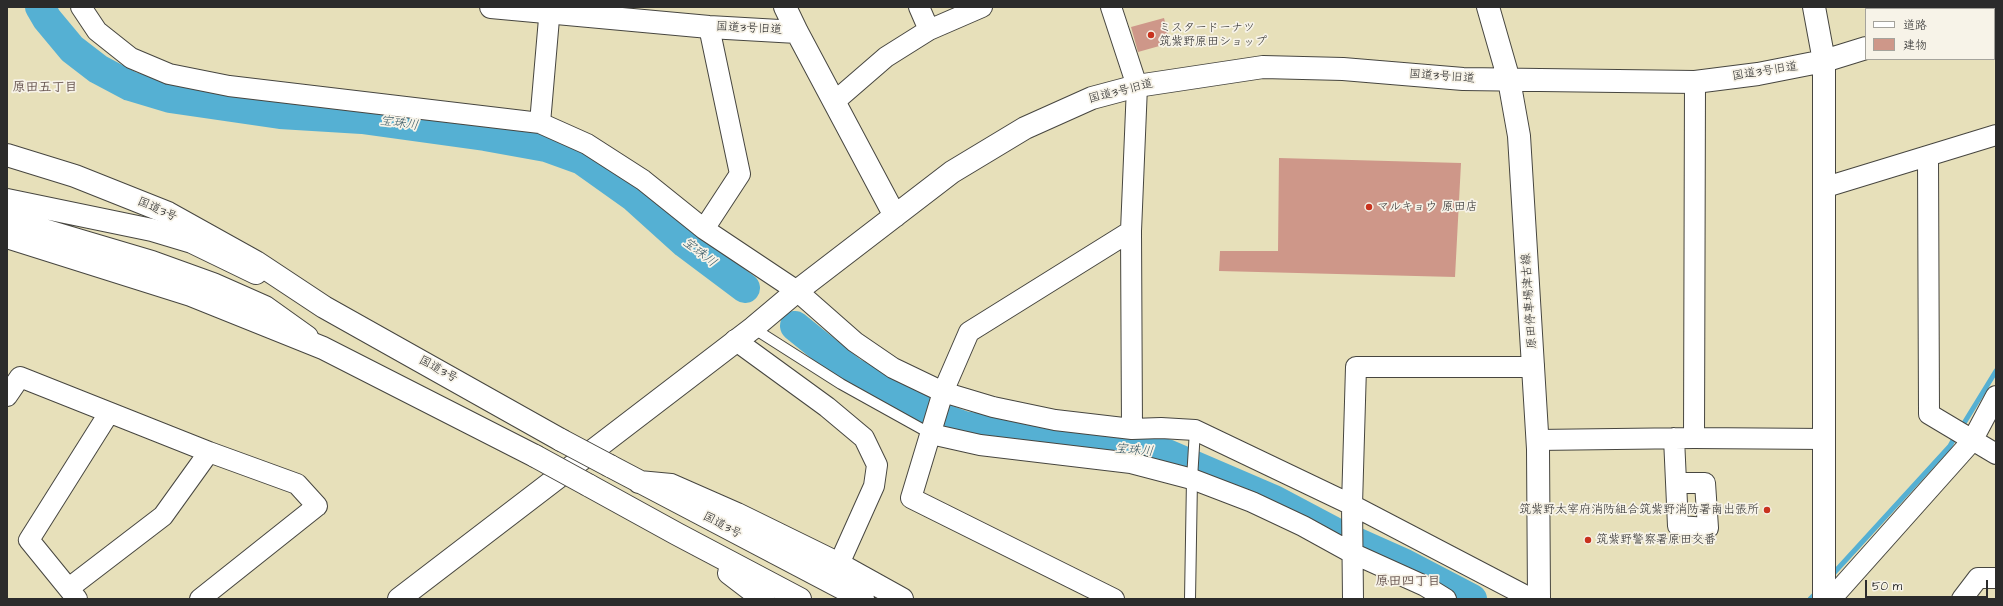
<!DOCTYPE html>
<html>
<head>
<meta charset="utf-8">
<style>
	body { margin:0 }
	#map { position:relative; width:2003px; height:606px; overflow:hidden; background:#e7e0ba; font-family:"Architects Daughter","Klee One",sans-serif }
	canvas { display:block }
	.frame { position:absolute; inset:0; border:8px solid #2b2b2b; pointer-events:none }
	.legend { position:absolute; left:1865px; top:8px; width:130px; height:52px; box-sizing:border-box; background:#f7f3e8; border:1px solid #a5a39c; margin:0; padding:5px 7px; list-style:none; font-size:12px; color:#2b2b2b }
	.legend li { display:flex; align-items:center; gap:8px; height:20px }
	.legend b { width:20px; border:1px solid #a5a39c }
	.scale { position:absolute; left:1865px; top:580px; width:123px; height:18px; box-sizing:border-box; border:2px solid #2b2b2b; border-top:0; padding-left:5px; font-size:12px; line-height:14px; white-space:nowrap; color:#2b2b2b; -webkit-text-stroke:3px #f7f3e8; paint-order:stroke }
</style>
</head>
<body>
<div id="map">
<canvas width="2003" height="606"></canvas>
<div class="frame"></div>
<ul class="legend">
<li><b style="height:5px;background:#fff"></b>道路</li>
<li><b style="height:11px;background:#ce9789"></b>建物</li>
</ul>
<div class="scale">50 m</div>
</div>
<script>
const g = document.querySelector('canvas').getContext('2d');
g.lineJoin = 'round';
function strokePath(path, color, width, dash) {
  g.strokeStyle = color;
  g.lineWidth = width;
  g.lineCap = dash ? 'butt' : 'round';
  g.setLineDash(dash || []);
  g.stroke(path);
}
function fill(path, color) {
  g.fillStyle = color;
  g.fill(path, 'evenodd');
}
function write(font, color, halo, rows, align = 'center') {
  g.font = font + ' "Architects Daughter","Klee One",sans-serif';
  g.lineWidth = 3.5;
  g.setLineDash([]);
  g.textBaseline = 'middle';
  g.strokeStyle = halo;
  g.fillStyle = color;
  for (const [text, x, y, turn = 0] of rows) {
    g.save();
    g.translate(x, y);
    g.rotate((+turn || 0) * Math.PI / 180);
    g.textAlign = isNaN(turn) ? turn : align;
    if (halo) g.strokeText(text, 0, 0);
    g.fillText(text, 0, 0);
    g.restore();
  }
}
const stream = new Path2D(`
	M1961 428 1996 371
	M1832 575 1950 446 1956 435
	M1810 599 1817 592`);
const river = new Path2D(`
	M40 7 47 19 72 49 98 69 130 86 170 98 280 114 362 119 485 136 546 147 582 160 634 197 685 243 745 288
	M795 326 852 372 902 397 923 411 964 426 1117 450 1167 454 1274 500 1340 535 1405 564 1472 599`);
const building = new Path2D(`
	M1164 18 1170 43 1138 52 1131 27Z
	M1279 158 1461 163 1455 277 1219 271 1220 251H1278Z`);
const lane = new Path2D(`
	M753 328 841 384 931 434
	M1190 599 1192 479 1195 430`);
const street = new Path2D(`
	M81 7 97 31 131 58 169 74 229 86 540 123 587 144 643 180 704 229 797 291 855 342 893 368 943 392 993 407 1055 420 1132 429 1161 428 1195 430 1352 505 1532 599
	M919 7 929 30
	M1111 7 1137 86 1131 231 1132 429
	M834 102 886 57 929 30 982 7
	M540 123 550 7
	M1928 157 1929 414 1996 454
	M1826 187 1996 135
	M704 229 740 174 709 27
	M735 340 827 407 864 438 877 465 874 486 839 564
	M7 396 20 377 209 452 297 484 317 506 200 599
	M931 434 980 445 1131 463 1192 479 1252 502 1303 526 1352 553 1425 586 1446 599
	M1674 438 1678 526 1708 528 1705 483H1677
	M1694 438 1695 82
	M1537 440 1694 438 1825 439
	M69 588 163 516 209 452
	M77 599 29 540 109 413
	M1114 599 911 498 943 392 969 332 1131 231
	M1353 599 1352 505 1356 367H1534
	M1831 599 1972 441 1996 396
	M1962 599 1978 578H1996`);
const secondary = new Path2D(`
	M491 7 709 27 797 32
	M785 7 797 32 895 216
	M1488 7 1509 80 1519 136 1538 449 1539 599
	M1814 7 1824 61V599
	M1987 9 1993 7
	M399 599 753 328 797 291 952 172 1025 128 1092 98 1137 86 1263 67 1343 69 1463 79 1695 82 1758 74 1824 61 1866 48`);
const primary = new Path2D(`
	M7 200 152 230 192 242 256 273
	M7 219 152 262 213 284 265 307 307 337`);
const highway = new Path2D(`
	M7 155 75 176 168 213 256 262 324 307 561 440
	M7 237 191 295 323 348 535 456
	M610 466 863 599
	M639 482 671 485 737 514 839 564 902 599
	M588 485 677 534 800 599
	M729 573 763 599`);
const highwayBridge = new Path2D(`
	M561 440 610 466
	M535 456 588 485`);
const markers = [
	[1151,35,4,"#c8321e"],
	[1369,207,4,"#c8321e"],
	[1767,510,4,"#c8321e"],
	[1588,540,4,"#c8321e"]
];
const poiNames = [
	["ミスタードーナツ",1159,28],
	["筑紫野原田ショップ",1159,42],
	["マルキョウ 原田店",1377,207],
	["筑紫野太宰府消防組合筑紫野消防署南出張所",1759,510,"right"],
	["筑紫野警察署原田交番",1596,540]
];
const streetNames = [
	["国道3号旧道",749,29,3],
	["国道3号旧道",1765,72,-9],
	["国道3号旧道",1442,77,4],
	["国道3号旧道",1121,92,-14],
	["国道3号",157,210,24],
	["原田停車場津古線",1530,301,-94],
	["国道3号",438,370,29],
	["国道3号",722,526,28]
];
const neighbourhoodNames = [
	["原田五丁目",45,88],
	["原田四丁目",1408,582]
];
const waterNames = [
	["宝珠川",399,124,8],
	["宝珠川",699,253,38],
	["宝珠川",1134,451,5]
];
strokePath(stream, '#55b0d3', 5);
strokePath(river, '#55b0d3', 30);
fill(building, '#ce9789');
strokePath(lane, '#474640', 12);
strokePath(street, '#474640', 22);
strokePath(secondary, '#474640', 24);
strokePath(primary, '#474640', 24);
strokePath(highway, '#474640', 24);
strokePath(lane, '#fff', 10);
strokePath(street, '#fff', 20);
strokePath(secondary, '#fff', 22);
strokePath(primary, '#fff', 22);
strokePath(highway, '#fff', 22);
strokePath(highwayBridge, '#474640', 24, []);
strokePath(highwayBridge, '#fff', 22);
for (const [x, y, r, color] of markers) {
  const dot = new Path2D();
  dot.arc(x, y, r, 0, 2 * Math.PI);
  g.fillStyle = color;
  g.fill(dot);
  strokePath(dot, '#f7f3e8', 1.5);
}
write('12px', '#2b2b2b', '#f7f3e8', poiNames, 'left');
write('12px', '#2b2b2b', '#f7f3e8', streetNames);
write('bold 13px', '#64514c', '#f7f3e8', neighbourhoodNames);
write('italic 13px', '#3a5a66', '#f7f3e8', waterNames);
</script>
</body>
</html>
